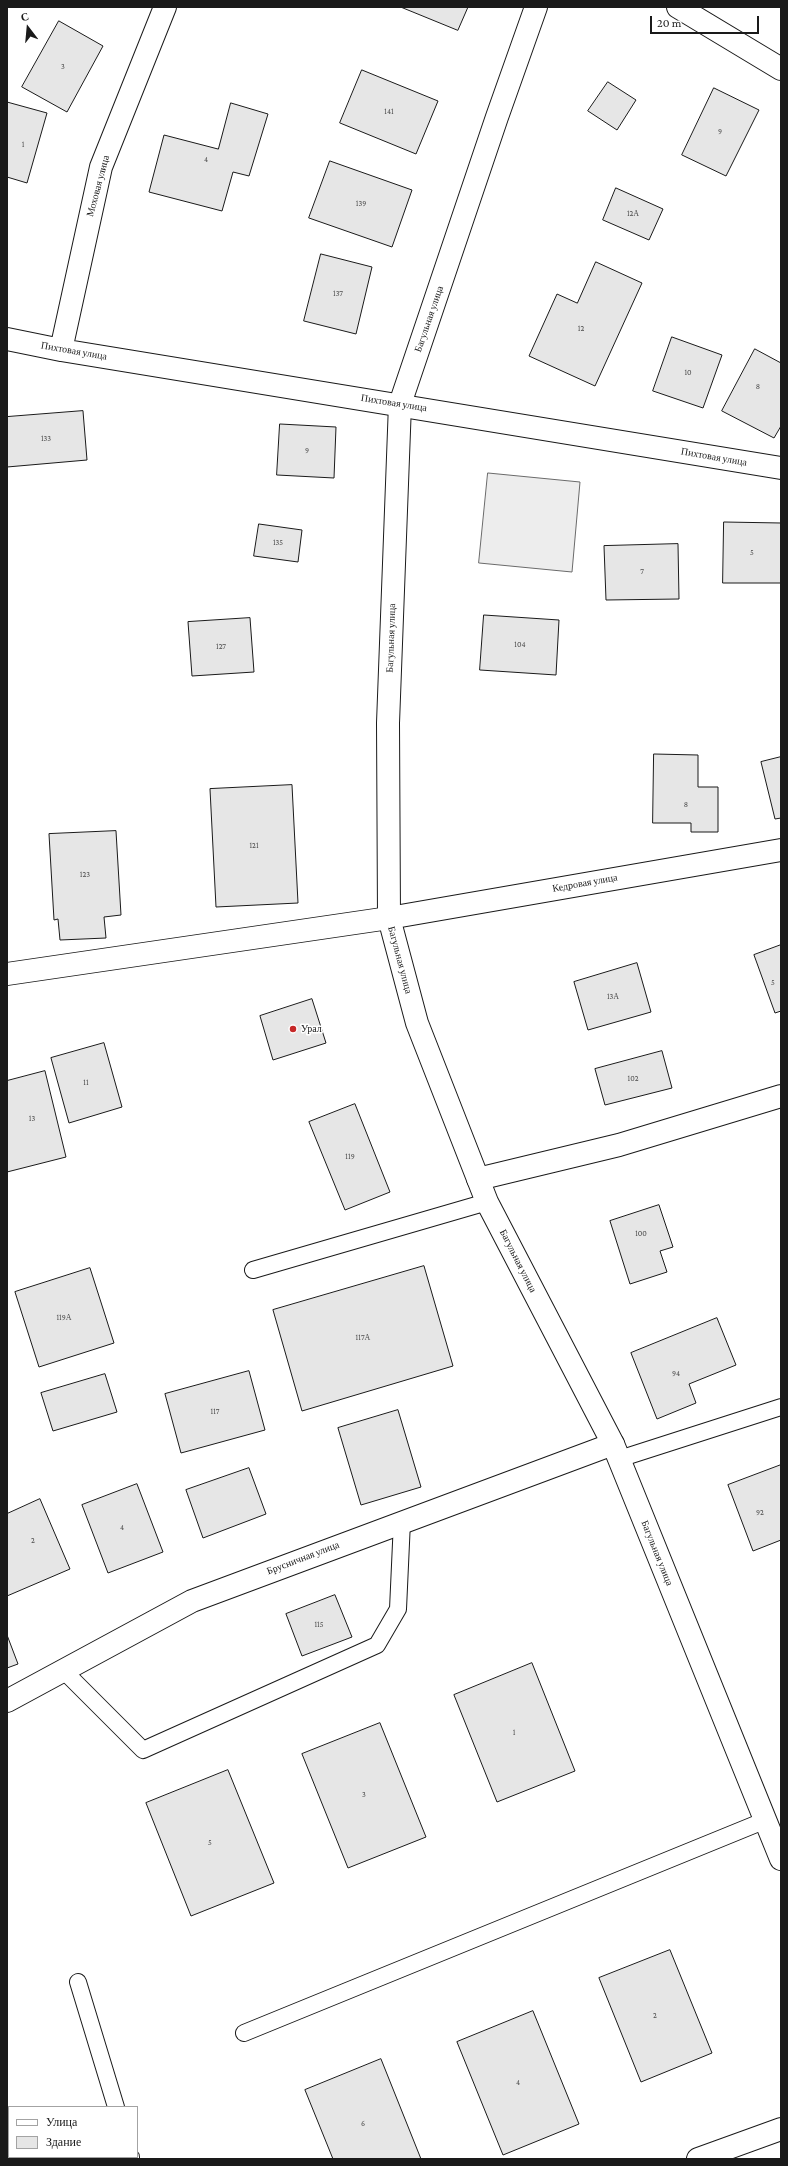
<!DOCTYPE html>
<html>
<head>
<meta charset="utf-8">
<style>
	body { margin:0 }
	#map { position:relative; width:788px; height:2166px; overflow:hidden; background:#fff; font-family:"Crimson Pro",serif }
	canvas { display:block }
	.frame { position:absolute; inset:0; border:8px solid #1a1a1a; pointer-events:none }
	.legend { position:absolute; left:8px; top:2106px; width:130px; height:52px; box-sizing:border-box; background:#fff; border:1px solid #a3a3a3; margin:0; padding:5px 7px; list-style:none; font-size:12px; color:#1a1a1a }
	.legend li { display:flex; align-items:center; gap:8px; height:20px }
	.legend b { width:20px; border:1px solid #a3a3a3 }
	.north { position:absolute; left:8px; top:8px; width:40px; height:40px; -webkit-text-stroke:3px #fff; paint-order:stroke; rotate:344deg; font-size:11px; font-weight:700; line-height:16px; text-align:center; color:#1a1a1a }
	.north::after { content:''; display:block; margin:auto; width:14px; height:18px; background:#1a1a1a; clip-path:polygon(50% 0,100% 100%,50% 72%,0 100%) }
	.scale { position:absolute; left:650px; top:16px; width:109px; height:18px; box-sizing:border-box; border:2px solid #1a1a1a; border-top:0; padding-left:5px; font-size:12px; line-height:14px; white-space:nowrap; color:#1a1a1a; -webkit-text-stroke:3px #fff; paint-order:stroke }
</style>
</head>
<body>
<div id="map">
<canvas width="788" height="2166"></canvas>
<div class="frame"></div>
<ul class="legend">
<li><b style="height:5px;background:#fff"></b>Улица</li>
<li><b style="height:11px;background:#e6e6e6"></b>Здание</li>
</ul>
<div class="north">С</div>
<div class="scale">20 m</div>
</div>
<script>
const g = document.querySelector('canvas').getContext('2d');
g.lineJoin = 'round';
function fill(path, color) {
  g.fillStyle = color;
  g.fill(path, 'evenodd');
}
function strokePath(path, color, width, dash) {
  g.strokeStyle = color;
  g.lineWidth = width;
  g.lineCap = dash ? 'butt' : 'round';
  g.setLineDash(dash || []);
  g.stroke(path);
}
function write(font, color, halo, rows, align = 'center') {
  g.font = font + ' "Crimson Pro",serif';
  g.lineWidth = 3;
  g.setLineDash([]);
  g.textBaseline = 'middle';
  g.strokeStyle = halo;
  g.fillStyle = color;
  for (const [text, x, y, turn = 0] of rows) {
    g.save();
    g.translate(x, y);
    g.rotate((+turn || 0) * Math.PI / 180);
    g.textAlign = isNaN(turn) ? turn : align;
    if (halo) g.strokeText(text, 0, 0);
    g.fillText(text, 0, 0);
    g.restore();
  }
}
const built = new Path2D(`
	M488 473 580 482 572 572 479 563Z`);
const building = new Path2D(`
	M401 7H468L458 30Z
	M59 21 103 46 67 112 22 87Z
	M362 70 438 101 416 154 340 123Z
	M608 82 636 100 617 130 588 111Z
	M714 88 759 110 726 176 682 155Z
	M7 102 47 113 27 183 7 177Z
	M231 103 268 114 249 176 233 172 222 211 149 192 164 135 218 149Z
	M330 161 412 190 392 247 309 218Z
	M616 188 663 209 649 240 603 220Z
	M321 254 372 267 356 334 304 321Z
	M596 262 642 283 595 386 529 356 557 294 577 303Z
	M672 337 722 355 703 408 653 391Z
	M755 349 781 363V426L774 438 722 411Z
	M83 411 87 460 7 467V417Z
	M280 424 336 427 334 478 277 475Z
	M724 522 781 523V583H723Z
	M259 524 302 530 298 562 254 556Z
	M678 544 679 599 606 600 604 546Z
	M484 615 559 620 556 675 480 670Z
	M250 618 254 672 192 676 188 622Z
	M654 754 698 755V787H718V832H691V823H653Z
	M781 757V818L775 819 761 762Z
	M292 785 298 903 216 907 210 789Z
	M116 831 121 915 104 917 106 938 60 940 58 919 54 920 49 834Z
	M781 945V1011L775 1013 754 955Z
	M637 963 651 1012 588 1030 574 982Z
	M312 999 326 1043 273 1060 260 1016Z
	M104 1043 122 1107 69 1123 51 1058Z
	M662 1051 672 1088 605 1105 595 1069Z
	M45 1071 66 1157 7 1172V1081Z
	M355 1104 390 1192 345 1210 309 1122Z
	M659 1205 673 1247 660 1251 667 1272 630 1284 610 1221Z
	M424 1266 453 1366 302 1411 273 1310Z
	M90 1268 114 1343 39 1367 15 1292Z
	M717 1318 736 1365 689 1384 696 1403 657 1419 631 1353Z
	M249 1371 265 1430 181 1453 165 1394Z
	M105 1374 117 1412 53 1431 41 1393Z
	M398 1410 421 1487 361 1505 338 1428Z
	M781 1465V1540L753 1551 728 1485Z
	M249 1468 266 1514 203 1538 186 1490Z
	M137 1484 163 1552 108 1573 82 1505Z
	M40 1499 70 1569 7 1596V1514Z
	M335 1595 352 1637 302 1656 286 1614Z
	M7 1635 18 1664 7 1668Z
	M532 1663 575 1771 497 1802 454 1695Z
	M380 1723 426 1837 348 1868 302 1754Z
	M228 1770 274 1883 191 1916 146 1803Z
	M670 1950 712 2053 641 2082 599 1978Z
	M533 2011 579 2124 503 2155 457 2042Z
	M381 2059 421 2159H333L305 2090Z`);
const service = new Path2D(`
	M253 1270 487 1202
	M619 1459 781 1407
	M63 1670 143 1750 377 1645 398 1609 402 1521
	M78 1982 116 2107
	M244 2033 766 1820
	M131 2157V2159`);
const minor = new Path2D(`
	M678 7 781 69
	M7 339 61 350 781 468
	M61 350 101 167 165 7
	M7 974 389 918 781 850
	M478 1179 619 1145 781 1096
	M7 1701 192 1601 613 1444
	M698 2159 781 2129`);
const tertiary = new Path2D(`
	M536 7 497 117 400 404 388 723 389 918 417 1023 487 1202 613 1444 781 1859`);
const markers = [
	[293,1029,4,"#c62828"]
];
const numberNames = [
	["3",63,67],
	["141",389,112],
	["9",720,132],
	["1",23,145],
	["4",206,160],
	["139",361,204],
	["12А",633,214],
	["137",338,294],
	["12",581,329],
	["10",688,373],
	["8",758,387],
	["133",46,439],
	["9",307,451],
	["135",278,543],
	["5",752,553],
	["7",642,572],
	["104",520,645],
	["127",221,647],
	["8",686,805],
	["121",254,846],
	["123",85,875],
	["5",773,983],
	["13А",613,997],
	["102",633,1079],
	["11",86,1083],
	["13",32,1119],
	["119",350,1157],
	["100",641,1234],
	["119А",64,1318],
	["117А",363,1338],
	["94",676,1374],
	["117",215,1412],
	["92",760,1513],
	["4",122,1528],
	["2",33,1541],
	["115",319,1625],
	["1",514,1733],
	["3",364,1795],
	["5",210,1843],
	["2",655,2016],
	["4",518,2083],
	["6",363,2124]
];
const streetNames = [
	["Моховая улица",98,186,-75],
	["Багульная улица",429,319,-71],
	["Пихтовая улица",74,351,10],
	["Пихтовая улица",394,403,9],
	["Пихтовая улица",714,457,10],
	["Багульная улица",391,638,-88],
	["Кедровая улица",585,883,-10],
	["Багульная улица",400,960,75],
	["Багульная улица",518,1261,63],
	["Багульная улица",657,1553,68],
	["Брусничная улица",303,1558,-21]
];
const poiNames = [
	["Урал",301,1029]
];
fill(built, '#ededed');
strokePath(built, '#6a6a6a', 1);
fill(building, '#e6e6e6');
strokePath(building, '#1a1a1a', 1);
strokePath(service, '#1a1a1a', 18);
strokePath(minor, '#1a1a1a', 24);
strokePath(tertiary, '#1a1a1a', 24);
strokePath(service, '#fff', 16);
strokePath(minor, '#fff', 22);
strokePath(tertiary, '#fff', 22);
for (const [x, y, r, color] of markers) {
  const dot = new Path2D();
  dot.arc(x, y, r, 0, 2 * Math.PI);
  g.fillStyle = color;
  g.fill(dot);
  strokePath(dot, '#fff', 1.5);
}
write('8px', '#4d4d4d', null, numberNames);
write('10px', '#1a1a1a', '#fff', streetNames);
write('10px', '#1a1a1a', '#fff', poiNames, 'left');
</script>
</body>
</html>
